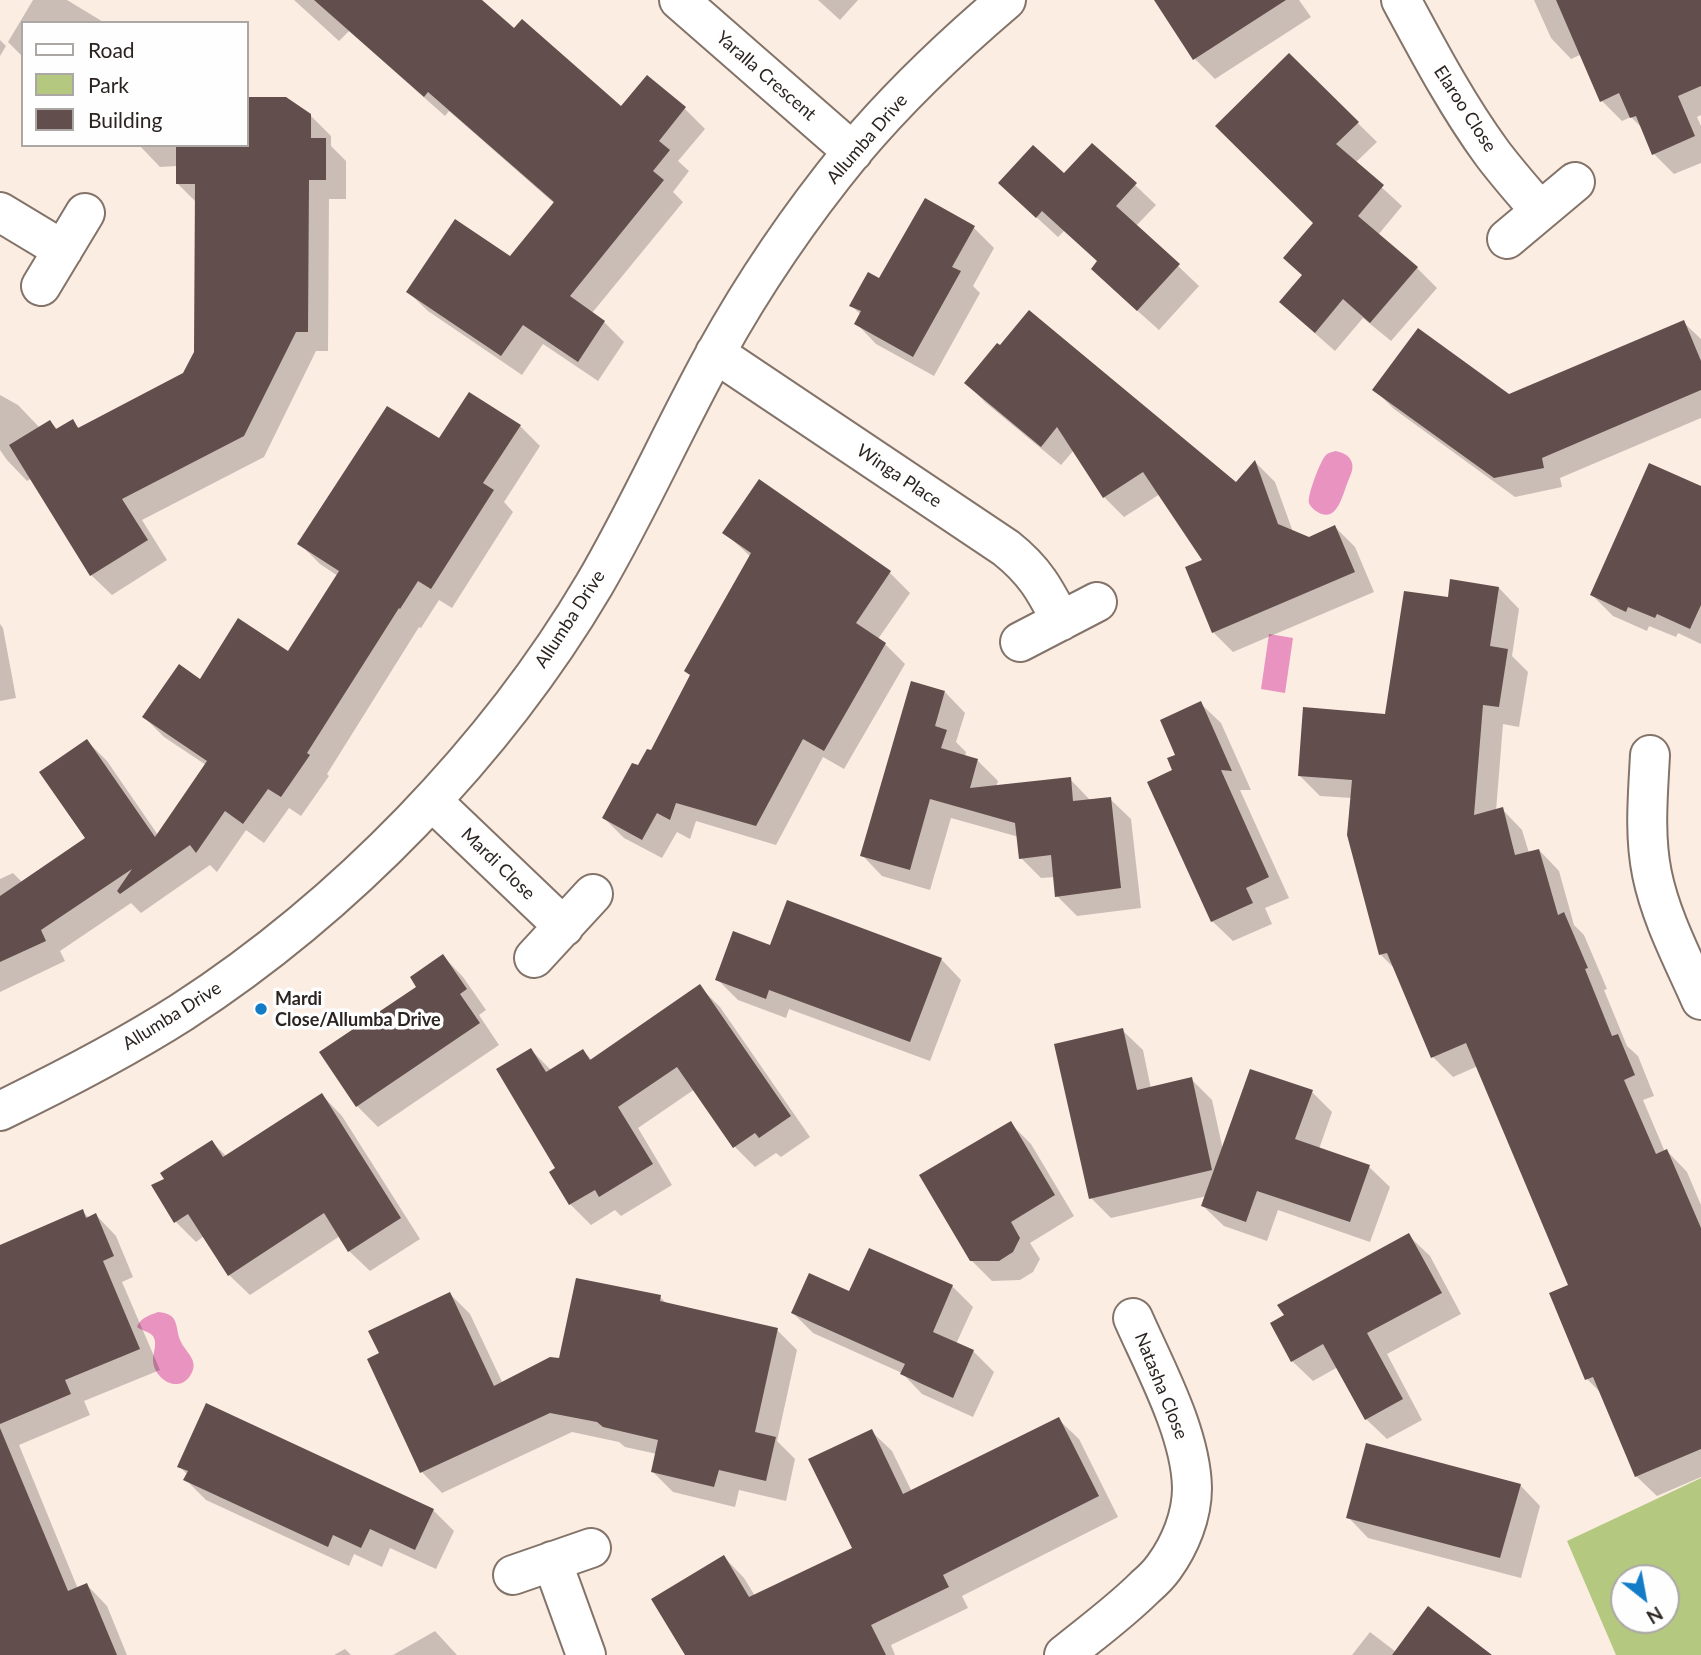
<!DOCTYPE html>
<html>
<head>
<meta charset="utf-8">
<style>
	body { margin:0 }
	#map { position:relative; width:1701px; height:1655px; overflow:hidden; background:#fcede3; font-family:Lato,sans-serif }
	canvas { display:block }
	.legend { position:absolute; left:21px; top:21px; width:228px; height:126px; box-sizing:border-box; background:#fefefe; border:2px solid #aaa7a5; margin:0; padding:9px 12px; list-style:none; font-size:21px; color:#2b2420 }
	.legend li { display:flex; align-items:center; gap:14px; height:35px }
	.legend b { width:35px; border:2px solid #aaa7a5 }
	.north { position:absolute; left:1610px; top:1564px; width:70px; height:70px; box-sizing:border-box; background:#fefefe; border:2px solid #aaa7a5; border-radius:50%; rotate:149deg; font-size:19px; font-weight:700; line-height:28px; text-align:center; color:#2b2420 }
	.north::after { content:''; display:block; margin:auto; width:24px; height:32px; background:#137cc7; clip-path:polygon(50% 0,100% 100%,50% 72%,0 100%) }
</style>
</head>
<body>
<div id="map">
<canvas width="1701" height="1655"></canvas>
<ul class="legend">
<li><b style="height:9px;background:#fff"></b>Road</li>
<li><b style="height:19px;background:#b4c97f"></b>Park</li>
<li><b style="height:19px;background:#624e4d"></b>Building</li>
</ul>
<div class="north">N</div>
</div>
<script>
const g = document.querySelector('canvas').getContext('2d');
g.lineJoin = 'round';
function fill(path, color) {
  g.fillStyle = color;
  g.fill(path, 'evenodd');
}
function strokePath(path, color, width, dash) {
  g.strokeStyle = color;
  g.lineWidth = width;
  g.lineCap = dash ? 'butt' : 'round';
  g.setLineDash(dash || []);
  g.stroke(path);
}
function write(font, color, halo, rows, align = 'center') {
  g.font = font + ' Lato,sans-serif';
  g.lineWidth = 7;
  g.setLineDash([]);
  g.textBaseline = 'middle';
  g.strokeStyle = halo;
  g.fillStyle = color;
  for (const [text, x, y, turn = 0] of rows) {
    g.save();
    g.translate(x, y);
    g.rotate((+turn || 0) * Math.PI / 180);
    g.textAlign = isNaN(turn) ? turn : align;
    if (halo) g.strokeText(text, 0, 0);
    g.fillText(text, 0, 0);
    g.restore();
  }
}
const green = new Path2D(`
	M1701 1478V1655H1616L1567 1541ZM1624 1578H1666V1620H1624Z`);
const water = new Path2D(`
	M1335 451C1342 452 1350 455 1352 463 1354 470 1349 478 1347 484 1342 497 1336 525 1316 511 1314 510 1310 506 1309 503 1307 496 1320 462 1325 456 1329 452 1330 453 1335 451Z
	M1269 634 1293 638 1285 693 1261 689Z
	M158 1312C181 1314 174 1327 181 1342 187 1354 200 1361 190 1376 187 1380 183 1384 177 1384 165 1385 153 1372 153 1360 153 1353 157 1345 154 1338 152 1332 142 1331 137 1327 140 1318 150 1315 158 1312Z`);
const shadow = new Path2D(`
	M33 0H67L105 23H23V57L8 42Z
	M294 0H480L514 30 622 109 647 78 685 109 705 129 678 161 689 171 673 192 683 202 592 313 604 322 624 342 598 381 543 344 522 375 428 311 408 292 510 258 555 204 449 111 445 116 349 31 339 41Z
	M818 0H858L840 20Z
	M1156 0H1299L1311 17 1215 79 1194 58Z
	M1534 0H1701V115L1697 117 1701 126V163L1674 174 1654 154 1644 130 1631 117 1622 121 1602 101 1582 54 1571 59 1551 38Z
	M0 40 6 46 0 56Z
	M1289 55 1377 142 1355 163 1402 206 1378 235 1417 268 1437 288 1391 341 1363 318 1335 351 1301 321 1281 302 1304 276 1315 223Z
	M247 98H286L310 115 331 136V146L346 161V199H329L328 351H316L264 457 142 520 167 560 112 595 91 575 32 478 27 481 7 460 0 450V395L18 405 40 428 50 422 58 430 72 421 80 429 184 374 195 353 197 203 178 184V166L160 167 139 145H247Z
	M1064 175 1135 185 1156 205 1136 226 1199 286 1159 330 1113 289 1099 262 1064 231 1058 237 1021 203Z
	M974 228 994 248 973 286 980 293 934 376 876 344 856 323 861 315 851 305 880 281Z
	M1683 322 1701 339V418L1560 478 1562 487 1515 497 1394 409 1375 390 1509 396Z
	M966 383 1236 484 1255 462 1275 482 1293 532 1309 539 1335 527 1355 547 1374 592 1233 652 1213 632 1204 561 1160 494 1124 517 1104 497 1074 450 1061 465 986 403Z
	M520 426 540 446 504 502 513 512 452 608 439 600 421 628 419 627 327 774 329 776 301 816 289 808 264 843 246 830 217 872 210 865 141 913 131 903 60 951 65 961 0 992V879L13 873 23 883 87 839V741L107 761 158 835 206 765 164 737 144 717 201 681 289 653 338 576 320 564 300 544 439 441Z
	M759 482 890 573 910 593 878 639 885 644 905 664 844 769 823 757 776 845 696 821 690 839 677 832 662 858 624 838 604 818 638 768 652 752 751 557 724 532Z
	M1701 488V644L1678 633 1676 637 1649 626 1647 631 1613 616 1592 595Z
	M1499 588 1519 609 1512 656 1528 672 1519 727 1503 724 1496 811 1502 809 1522 830 1529 853 1539 850 1559 871 1574 925 1584 935 1607 989 1604 990 1627 1046 1638 1056 1654 1096 1643 1100 1665 1152 1667 1151 1687 1172 1701 1205V1477L1657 1496 1636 1476 1602 1394 1587 1379 1571 1286 1478 1066 1453 1077 1433 1057 1396 970 1380 954 1352 798 1320 796 1299 775 1386 715 1450 599Z
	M0 624 3 628 16 698 0 701Z
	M945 692 965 713 956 742 966 752 965 757 978 761 998 781 996 787 1070 779 1090 800 1110 799 1131 819 1141 908 1077 916 1057 896 1055 877 1041 878 1021 858 1019 837 951 818 930 890 882 876 862 855Z
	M1200 703 1221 723 1251 790H1240L1289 898 1265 908 1272 924 1233 941 1212 921 1175 771Z
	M771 947 941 959 961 980 930 1061 789 1009 786 1018 738 1000 717 979Z
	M443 956 463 977 486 1010 479 1015 499 1045 378 1127 357 1106 322 1053 419 987Z
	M700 987 720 1007 810 1137 781 1157 776 1153 755 1167 735 1147 695 1089 638 1128 672 1185 621 1216 615 1210 591 1225 570 1204 551 1172 558 1168 531 1050 551 1070 583 1051 592 1060Z
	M1122 1030 1143 1050 1151 1089 1191 1079 1212 1100 1223 1150 1312 1092 1332 1112 1319 1149 1369 1167 1390 1187 1370 1242 1278 1210 1267 1241 1224 1226 1203 1206 1207 1196 1111 1218 1091 1198Z
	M322 1095 342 1116 420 1239 370 1271 349 1251 340 1236 250 1295 229 1275 204 1236 196 1242 176 1222 166 1179 212 1142 226 1156Z
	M1010 1123 1031 1144 1074 1216 1030 1243 1040 1259 1033 1272 1020 1280 992 1281 971 1260Z
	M82 1211 89 1218 96 1215 116 1236 133 1277 122 1282 160 1370 84 1401 90 1415 19 1445 78 1589 87 1585 107 1606 127 1655H0V1245Z
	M1409 1236 1430 1256 1461 1314 1387 1354 1422 1420 1387 1439 1366 1419 1338 1367 1313 1381 1292 1361Z
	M870 1250 952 1286 973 1307 956 1344 973 1351 994 1372 973 1417 922 1394 902 1373 813 1333 793 1313 850 1293Z
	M450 1294 470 1314 503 1384 561 1360 660 1297 667 1304 777 1330 797 1350 777 1441 795 1459 786 1501 739 1490 735 1507 673 1492 653 1472 657 1454 625 1447 619 1442 572 1432 442 1493 422 1472 369 1360 381 1354Z
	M1058 1419 1079 1439 1118 1517 962 1596 968 1608 891 1645 895 1655H687L724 1557 744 1578 755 1596 854 1549 871 1431 892 1451 912 1492Z
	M179 1466 433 1510 454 1531 436 1569 390 1548 382 1567 354 1554 349 1566 206 1500 186 1480 188 1475Z
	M1520 1485 1540 1506 1521 1578 1368 1538 1348 1517Z
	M435 1631 457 1655H393Z
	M1370 1632 1396 1652 1484 1655H1352Z
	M345 1649 351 1655H334Z`);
const building = new Path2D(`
	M314 0H482L514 28 522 19 621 106 647 75 686 107 659 141 670 150 653 171 664 180 570 296 605 321 578 362 523 325 501 356 406 292 455 219 510 256 554 202 428 92 424 97Z
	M1154 0H1286L1193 60Z
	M1556 0H1701V86L1678 96 1695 136 1652 155 1636 116 1630 118 1619 93 1600 102Z
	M1289 53 1359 122 1336 144 1384 185 1358 216 1418 267 1370 323 1343 299 1315 333 1279 302 1302 275 1283 258 1313 223 1215 126Z
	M247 97H286L311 114V138H326V180H309L308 332H296L244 436 122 499 148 540 90 576 9 445 50 420 56 429 73 419 78 428 183 373 194 352 195 184H176V145H247Z
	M1092 143 1137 183 1116 206 1180 264 1137 311 1091 269 1097 261 1042 211 1036 218 998 183 1033 145 1064 173Z
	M925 198 975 226 952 267 961 271 913 357 854 324 861 311 849 306 868 272 879 278Z
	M1029 310 1236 482 1255 460 1278 524 1309 537 1335 525 1355 572 1212 633 1185 567 1202 560 1143 472 1103 498 1057 427 1041 447 964 383 997 343 1000 345Z
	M1684 320 1701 361V390L1542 458 1544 468 1494 478 1372 390 1418 328 1509 394Z
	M469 392 521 425 483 483 494 490 431 589 418 581 400 609 399 608 307 753 310 755 281 797 268 789 243 824 225 811 196 853 190 845 120 894 117 891 132 869 41 930 46 941 0 962V896L85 838 39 772 87 739 155 837 207 761 142 717 179 664 200 679 238 618 288 651 339 571 297 544 387 406 439 438Z
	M1649 463 1701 486V605L1690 629 1657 614 1655 618 1628 607 1626 612 1590 595Z
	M759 479 891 571 856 623 886 643 824 751 803 739 756 826 676 803 670 820 657 813 642 840 602 818 632 763 638 765 647 749 651 750 690 675 684 671 751 553 722 533Z
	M1450 579 1499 587 1490 646 1508 649 1499 707 1483 705 1474 815 1503 807 1515 855 1539 849 1558 915 1564 912 1588 968 1585 969 1612 1036 1618 1034 1635 1075 1624 1080 1656 1154 1667 1149 1701 1228V1449L1635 1477 1593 1377 1585 1380 1549 1293 1568 1285 1466 1043 1431 1058 1387 953 1379 955 1347 835 1352 780 1298 776 1303 707 1385 714 1404 591 1448 597Z
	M911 681 945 691 935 726 947 730 941 748 978 759 970 788 1071 777 1073 801 1111 797 1121 888 1055 897 1051 855 1019 859 1015 823 930 799 910 870 860 856Z
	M1201 701 1232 771 1221 770 1269 877 1246 888 1253 903 1211 922 1147 782 1172 770 1167 758 1175 755 1160 720Z
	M787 900 942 958 910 1042 769 990 766 999 715 980 733 931 770 945Z
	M443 954 467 989 460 994 480 1023 356 1107 319 1052 416 987 410 977Z
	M700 984 791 1116 759 1138 755 1133 733 1148 677 1067 618 1107 653 1164 599 1197 595 1190 569 1205 549 1172 555 1168 496 1069 531 1048 546 1072 583 1049 590 1060Z
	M1123 1028 1137 1090 1192 1077 1212 1170 1089 1199 1054 1044Z
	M1250 1069 1313 1090 1295 1139 1370 1165 1350 1222 1257 1191 1246 1222 1201 1206Z
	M322 1093 401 1218 348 1252 324 1213 228 1276 188 1214 174 1223 151 1185 164 1179 160 1173 212 1140 223 1157Z
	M1011 1121 1055 1195 1011 1222 1020 1238 1013 1252 999 1261H970L919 1175Z
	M83 1209 86 1218 96 1213 114 1256 103 1261 140 1349 65 1380 71 1394 0 1424V1245Z
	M1409 1233 1442 1293 1367 1333 1403 1399 1365 1420 1323 1344 1291 1362 1270 1323 1284 1315 1277 1305Z
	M869 1248 953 1285 933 1332 974 1350 953 1398 900 1374 905 1364 791 1313 809 1273 849 1291Z
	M576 1278 661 1295 660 1301 778 1328 755 1432 776 1437 766 1481 719 1470 714 1487 651 1472 658 1440 603 1427 597 1422 550 1413 420 1473 367 1359 379 1353 368 1331 450 1292 494 1386 550 1357 559 1358Z
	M206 1403 434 1509 415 1550 370 1529 361 1548 333 1535 328 1547 183 1480 188 1471 177 1467Z
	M1059 1417 1099 1496 943 1575 949 1587 871 1625 886 1655H685L651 1599 724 1555 749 1597 852 1548 808 1459 872 1429 903 1494Z
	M0 1428 68 1591 87 1583 117 1655H0Z
	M1366 1443 1521 1484 1500 1558 1346 1518Z
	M1428 1606 1492 1655H1392Z`);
const street = new Path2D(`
	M679 0 853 152
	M1401 0C1429 52 1457 105 1492 153 1507 173 1524 192 1540 211
	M0 212 63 250
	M1507 239 1575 182
	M41 286 85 213
	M715 353 1006 548C1035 571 1045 590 1061 621
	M1020 642 1097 602
	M1650 755C1648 794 1644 835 1652 874 1661 918 1683 959 1701 1000
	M432 801 564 927
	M534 958 593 894
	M0 1111C62 1081 124 1049 182 1012 344 907 496 751 594 585 638 510 673 430 715 354 753 285 803 212 853 151 899 96 952 46 1006 0
	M552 1561 586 1655
	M513 1575 591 1548
	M1064 1655C1091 1633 1120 1612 1145 1587 1152 1581 1159 1574 1164 1567 1180 1545 1192 1516 1192 1488 1191 1433 1155 1368 1133 1318`);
const markers = [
	[261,1009,7,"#137cc7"]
];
const streetNames = [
	["Yaralla Crescent",766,76,41],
	["Elaroo Close",1465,109,57],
	["Allumba Drive",867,139,-49],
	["Winga Place",899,476,34],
	["Allumba Drive",570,619,-57],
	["Mardi Close",498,864,44],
	["Allumba Drive",172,1016,-32],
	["Natasha Close",1161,1386,68]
];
const poiNames = [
	["Mardi",275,999],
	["Close/Allumba Drive",275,1020]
];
fill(green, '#b4c97f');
fill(water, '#e994c0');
fill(shadow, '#0003');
fill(building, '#624e4d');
strokePath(street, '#837368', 42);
strokePath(street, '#fff', 38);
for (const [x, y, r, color] of markers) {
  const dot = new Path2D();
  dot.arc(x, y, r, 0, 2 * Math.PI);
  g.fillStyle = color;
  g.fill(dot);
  strokePath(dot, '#fefefe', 2.5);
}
write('18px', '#2b2420', '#fefefe', streetNames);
write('bold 18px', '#2b2420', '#fefefe', poiNames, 'left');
</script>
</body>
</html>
